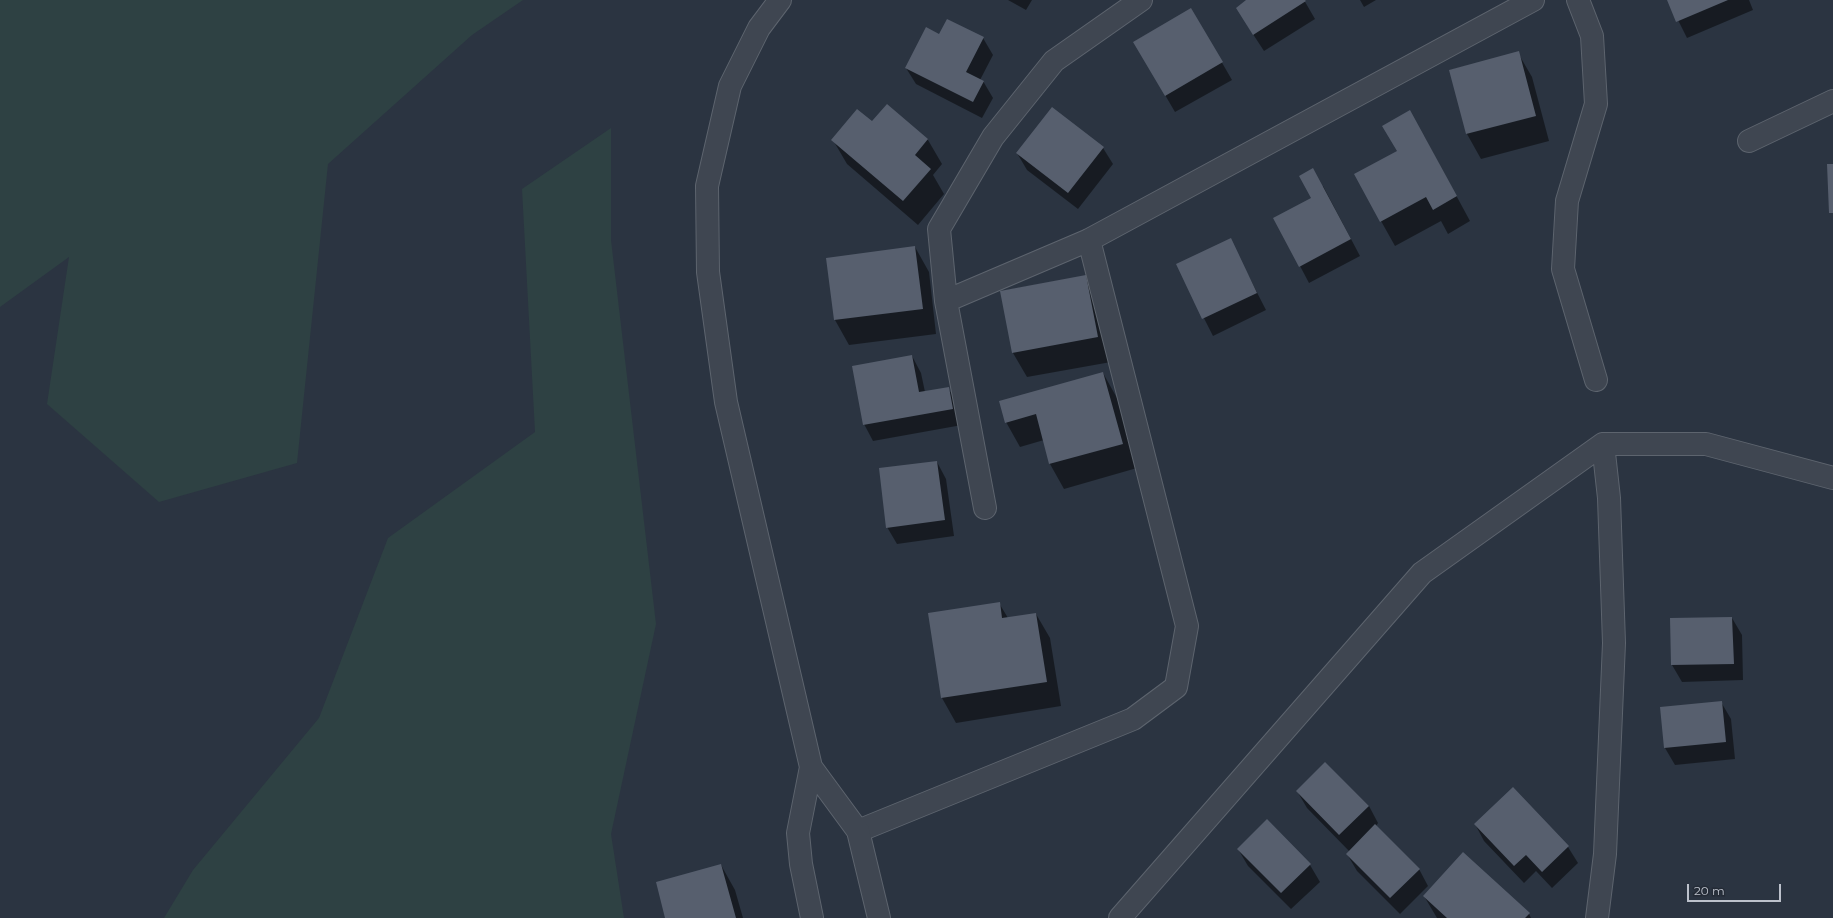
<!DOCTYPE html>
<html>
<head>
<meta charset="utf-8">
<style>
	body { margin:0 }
	#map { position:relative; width:1833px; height:918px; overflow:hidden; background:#2b3441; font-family:Montserrat,sans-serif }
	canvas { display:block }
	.scale { position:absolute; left:1687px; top:884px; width:94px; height:18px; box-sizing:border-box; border:2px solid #bcc1cb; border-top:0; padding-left:5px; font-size:12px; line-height:14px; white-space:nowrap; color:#bcc1cb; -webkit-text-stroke:3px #242b36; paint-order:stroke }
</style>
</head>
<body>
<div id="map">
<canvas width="1833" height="918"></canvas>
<div class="scale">20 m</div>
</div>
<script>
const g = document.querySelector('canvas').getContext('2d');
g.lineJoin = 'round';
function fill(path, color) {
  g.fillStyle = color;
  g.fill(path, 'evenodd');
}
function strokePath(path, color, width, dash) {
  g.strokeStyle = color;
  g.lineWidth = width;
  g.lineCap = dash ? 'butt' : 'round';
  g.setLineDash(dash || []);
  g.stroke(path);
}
const green = new Path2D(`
	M0 0H523L472 35 328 164 297 463 159 502 47 404 69 257 0 307Z
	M611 128V240L656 624 611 834 624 918H164L193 870 319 718 388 538 535 432 522 189Z`);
const shadow = new Path2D(`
	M1008 0H1032L1026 10Z
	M1246 0H1304L1315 19 1264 51 1247 25Z
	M1360 0H1376L1364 7Z
	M1668 0H1749L1753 10 1687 38Z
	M1191 9 1232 80 1175 112 1134 42Z
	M940 35 983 38 993 55 980 80 983 81 993 98 982 118 916 84 906 68Z
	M1518 53 1532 77 1549 141 1481 159 1467 134 1450 70Z
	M887 105 928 140 942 164 933 175 944 194 918 225 847 164 833 140 872 123Z
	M1424 136 1470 221 1448 234 1441 221 1395 246 1381 221Z
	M1103 148 1113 164 1078 209 1027 170 1017 153Z
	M1323 186 1360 256 1309 283 1300 266 1312 199Z
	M1230 240 1266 310 1213 336 1177 265Z
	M915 247 929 272 936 334 849 345 835 320 827 259Z
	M1085 276 1099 301 1111 362 1027 377 1013 353 1002 291Z
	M912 356 921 373 925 392 948 388 958 405 962 425 873 441 864 424Z
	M1103 373 1117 398 1137 468 1064 489 1050 464 1044 440 1020 447 1006 422Z
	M937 462 946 479 954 536 897 544 887 527Z
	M999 603 1008 618 1036 614 1050 638 1061 706 956 723 942 698 929 614Z
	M1732 618 1742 635 1743 680 1682 682 1672 665 1671 619Z
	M1721 702 1731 719 1735 759 1675 765 1665 748 1661 708Z
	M1325 763 1369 806 1378 823 1376 826 1419 869 1428 886 1400 914 1357 871 1347 854 1350 852 1307 808 1297 791Z
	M1475 824 1568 847 1578 863 1552 888 1536 871 1524 883 1484 841Z
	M1238 849 1310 865 1320 882 1291 909 1248 866Z
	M721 865 735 890 743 918H667Z
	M1424 896 1529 914 1531 918H1437Z`);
const building = new Path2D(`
	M1246 0H1305L1306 1 1253 35 1236 8Z
	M1667 0H1728L1676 22Z
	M1191 8 1223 62 1165 96 1133 42Z
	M947 19 984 37 966 72 984 81 973 102 905 68 926 27 939 34Z
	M1519 51 1536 116 1466 134 1449 70Z
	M887 104 928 139 915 155 931 169 903 201 831 140 857 109 872 121Z
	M1052 107 1104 147 1068 193 1016 153Z
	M1410 110 1457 196 1433 210 1426 197 1380 222 1354 174 1397 151 1382 126Z
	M1827 164H1833V213H1829Z
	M1313 168 1351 239 1299 267 1273 218 1311 198 1299 176Z
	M1231 238 1257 293 1202 319 1176 264Z
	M915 246 923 309 834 320 826 258Z
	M1086 275 1098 337 1012 353 1000 291Z
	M912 355 919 392 949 387 953 409 863 425 852 366Z
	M1103 372 1123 444 1049 464 1036 414 1005 423 999 401Z
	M937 461 945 520 886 528 879 468Z
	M1000 602 1002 618 1036 613 1047 682 941 698 928 613Z
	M1732 617 1734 664 1671 665 1670 618Z
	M1722 701 1726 742 1664 748 1660 707Z
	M1325 762 1369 806 1339 835 1296 791Z
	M1513 787 1569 846 1542 872 1526 855 1514 866 1474 824Z
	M1267 819 1311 864 1281 893 1237 849Z
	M1375 824 1420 869 1390 898 1346 854Z
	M1463 852 1530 913 1525 918H1447L1423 896Z
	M721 864 736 918H665L656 882Z`);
const minor = new Path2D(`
	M1578 0 1592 36 1596 104 1567 201 1563 269 1596 380
	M1749 141 1833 101
	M946 301 1089 240 1533 0
	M985 508 946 301 939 229 993 137 1054 61 1141 0
	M858 831 1133 719 1176 687 1187 626 1089 240
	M1120 918 1422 573 1603 444H1706L1833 478
	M1597 918 1605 854 1614 643 1609 498 1603 444`);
const tertiary = new Path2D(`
	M780 0 759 28 730 86 707 186 708 272 726 402 811 767 858 831 879 918
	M811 767 798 833 801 864 812 918`);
fill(green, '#2e4143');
fill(shadow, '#0007');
fill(building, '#575f6e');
strokePath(minor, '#5d646e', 24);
strokePath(tertiary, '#5d646e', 24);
strokePath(minor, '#3f4651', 22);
strokePath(tertiary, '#3f4651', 22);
</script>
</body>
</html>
